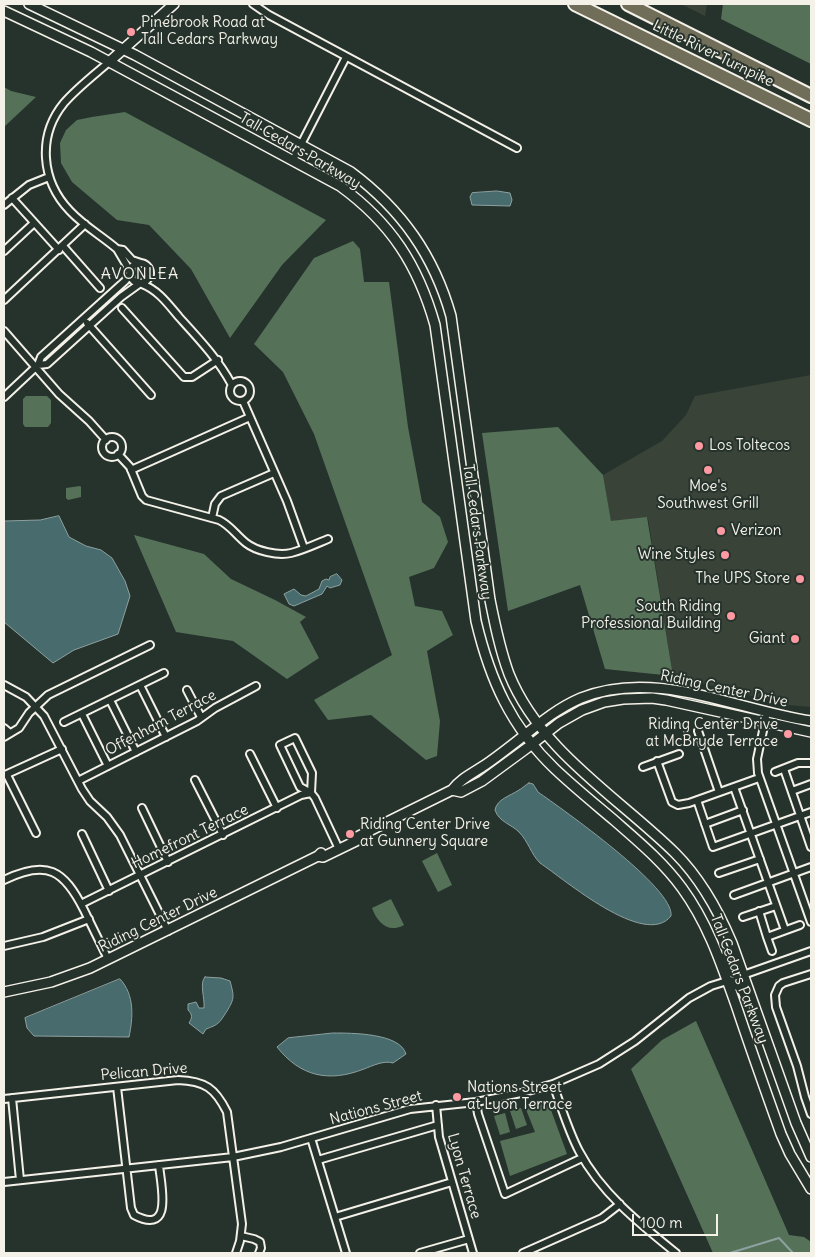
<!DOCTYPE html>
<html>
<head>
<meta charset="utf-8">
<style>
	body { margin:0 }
	#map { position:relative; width:815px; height:1257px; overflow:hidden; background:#26332d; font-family:Delius,sans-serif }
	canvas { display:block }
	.frame { position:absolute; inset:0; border:5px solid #f4f1e8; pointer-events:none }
	.scale { position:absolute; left:632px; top:1214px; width:86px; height:22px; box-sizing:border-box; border:2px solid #f4f1e8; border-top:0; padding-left:6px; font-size:15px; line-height:18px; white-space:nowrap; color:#f4f1e8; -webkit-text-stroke:4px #26332d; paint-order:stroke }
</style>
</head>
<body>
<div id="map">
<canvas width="815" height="1257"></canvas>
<div class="frame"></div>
<div class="scale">100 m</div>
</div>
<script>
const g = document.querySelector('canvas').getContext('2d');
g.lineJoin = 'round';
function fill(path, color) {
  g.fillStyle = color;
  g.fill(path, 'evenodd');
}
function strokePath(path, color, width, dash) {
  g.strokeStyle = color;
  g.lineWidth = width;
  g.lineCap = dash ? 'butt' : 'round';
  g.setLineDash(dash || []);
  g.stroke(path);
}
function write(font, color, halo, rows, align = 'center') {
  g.font = font + ' Delius,sans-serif';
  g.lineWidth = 4;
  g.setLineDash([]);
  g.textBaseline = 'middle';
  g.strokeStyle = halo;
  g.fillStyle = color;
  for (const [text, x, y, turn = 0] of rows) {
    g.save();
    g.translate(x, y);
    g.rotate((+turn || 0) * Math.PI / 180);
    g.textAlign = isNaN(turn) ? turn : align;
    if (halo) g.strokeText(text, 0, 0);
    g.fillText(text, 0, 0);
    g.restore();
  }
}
const built = new Path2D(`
	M681 4H707L705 16Z
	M811 375V707L789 705 673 676 648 518 611 522 603 475 662 441 686 415 695 396Z`);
const green = new Path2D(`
	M723 4H811V64L721 19Z
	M4 87 11 91 36 97 4 127Z
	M125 112 326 220 282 265 230 338 191 269 149 225 117 220 72 182 61 163 60 143 66 130 77 120 92 117Z
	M353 241 360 249 364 282H389L408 427 422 502 440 517 448 542 434 568 409 577 415 606 442 611 453 635 427 651 440 721 437 756 426 760 371 715 328 720 314 700 392 655 314 434 283 372 254 344 314 258Z
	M26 396H47L51 400V423L48 427H25L23 424V399Z
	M558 427 603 475 611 521 647 517 673 676 605 669 580 585 508 611 482 433Z
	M80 486 81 487V497L68 500 66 498V488Z
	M134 535 204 554 231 579 275 600 306 617 300 622 319 658 287 679 233 641 176 632Z
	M437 853 452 885 438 892 422 861Z
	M391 899 404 925C388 934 377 922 372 908Z
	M696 1021 789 1235 804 1237 811 1242V1253H713L631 1069 662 1040Z
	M547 1099 567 1154 510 1176 500 1141 535 1132 525 1107Z
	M521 1108 527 1125 516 1129 510 1111Z
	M505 1113 510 1132 500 1135 494 1116Z`);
const water = new Path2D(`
	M497 191 510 193 512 200 510 206 472 205 470 197 472 193Z
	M59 516 69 537 86 546 101 550 112 558 125 581 130 596 118 634 74 650 53 663 4 622V522L5 521 40 520Z
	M337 574 342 580 340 585 330 588 327 586 322 594 294 606 289 604 284 594 294 589 301 595 306 596 319 589 322 581 326 579 329 580 330 577Z
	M529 783 533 784 538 792C562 809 675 888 671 916 645 949 564 879 540 863 531 854 528 841 519 832 511 824 499 822 495 810 497 799 510 796 519 790 523 788 525 785 529 783Z
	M205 977 221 978 230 981C234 996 235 998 227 1011 219 1023 220 1024 206 1029L203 1034 189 1023C192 1018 193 1015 188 1010V1004L196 1002 199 1008H204C205 998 199 983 205 977Z
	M120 979C135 995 133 1018 129 1037L34 1036 27 1028 25 1018Z
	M333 1033C352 1033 400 1033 406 1054L393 1063C384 1060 372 1066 364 1069 328 1083 300 1076 277 1047L288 1038Z`);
const stream = new Path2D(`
	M730 1253 779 1238 793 1253`);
const street = new Path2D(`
	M253 4 269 15 517 148
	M109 62C94 75 77 88 64 103 37 136 41 181 70 211 84 226 102 236 117 249L123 250 132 260 141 263
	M293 160 346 57
	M12 198 59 250
	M4 205 29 185 49 177
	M63 246 100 288
	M117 249 130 271
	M4 251 34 223
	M130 273a10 10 0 1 1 20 0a10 10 0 1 1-20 0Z
	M142 284C158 290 168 304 179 317 199 339 218 359 232 385
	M4 300 85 224
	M122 308 184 377H192L218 360
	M87 323 151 395
	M4 331 59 394 89 421 106 440
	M38 365 47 364 121 297 139 284
	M230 391a10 10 0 1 1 20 0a10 10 0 1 1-20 0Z
	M4 397 38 365 41 357 125 281 130 275
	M243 401 287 501 304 548
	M102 447a10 10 0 1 1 20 0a10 10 0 1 1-20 0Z
	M118 454 130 467 142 496 146 500 219 520C230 525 236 535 246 543 256 551 278 556 291 553 303 550 316 544 328 539
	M131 470 250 417
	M212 518 215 504 221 496 274 473
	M4 685 26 697 44 716 82 789 90 801 107 817 120 835 168 931
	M140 685 166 737
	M187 690 201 717
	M110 700 136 752
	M767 712 757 759 758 773 811 922
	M82 714 108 766
	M64 722 164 673
	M4 728 10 733
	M698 731 719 792
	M4 737 19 728 29 713 48 695 150 645
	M250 754 277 808
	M657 761 672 802 678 805 689 803 759 778
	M643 767 679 754
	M784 769 811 847
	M775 772 798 763H811
	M5 775 62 749
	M7 775 36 833
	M195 780 223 835
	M78 781 197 721 215 708 256 686
	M734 787 785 930
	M792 791 811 784
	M311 793 312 773 295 738 280 745 300 787 311 793 315 798 338 847
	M697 800 713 847 811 812
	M142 808 168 862
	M705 824 743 810
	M82 834 109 891
	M719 873 760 859
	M4 880C47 859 64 870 84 910 92 926 100 943 108 959
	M734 895 811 867
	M81 904 301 795 311 793
	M759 911 767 937
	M743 917 776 906
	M4 946 43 937 89 919
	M772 951 767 937 800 925
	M811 974 783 983 779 986 775 995 776 1007 797 1066 805 1097 811 1114
	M743 975 811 951
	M553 1084C561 1106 568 1130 579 1151 601 1193 640 1224 676 1253
	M117 1087 131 1208 134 1215C174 1236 161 1186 159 1165
	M12 1098 20 1180
	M4 1099 178 1080C205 1081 215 1088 227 1112L242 1224 240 1241 236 1253
	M476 1102 478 1114 505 1194 582 1158
	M436 1105 439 1137 473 1253
	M311 1138 346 1253
	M318 1160 438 1125
	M4 1182 233 1157 281 1147 410 1109 476 1102 521 1093 553 1084 599 1064 635 1041 689 998 711 986 727 981
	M335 1217 452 1182
	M241 1236 254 1239 260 1242 261 1248 259 1253
	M420 1253 469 1239
	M523 1253 602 1218 620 1204`);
const secondary = new Path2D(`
	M29 4 135 55 351 172C402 210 434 256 451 316L490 600C495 625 500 650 509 674 540 751 618 797 675 853 701 879 718 910 732 943L796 1123 811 1157
	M4 11 91 52 340 186C391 223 418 265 435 325L476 621C490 680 511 727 555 769 574 787 595 804 615 821 639 842 663 862 682 888 709 925 722 966 737 1008 751 1050 766 1092 781 1134L790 1154 811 1189
	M109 62 174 4
	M452 790 461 792 482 781 527 748 559 723 582 710 604 702 623 699 652 698 666 700 811 732
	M318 856 323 857 356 841 359 836 452 790C460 779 473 773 485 765 494 759 503 752 512 745 534 728 555 709 581 698 656 668 736 710 811 721
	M724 958C727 966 733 976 743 975
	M727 981C737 982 743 989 746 998
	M4 992 51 982 90 968 318 856 321 853`);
const highway = new Path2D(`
	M575 4 811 120
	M628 4 811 96`);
const markers = [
	[131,32,5,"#ff9aa2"],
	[699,446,5,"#ff9aa2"],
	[708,470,5,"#ff9aa2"],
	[721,531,5,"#ff9aa2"],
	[725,555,5,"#ff9aa2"],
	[800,579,5,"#ff9aa2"],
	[731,616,5,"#ff9aa2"],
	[795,639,5,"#ff9aa2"],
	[788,734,5,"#ff9aa2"],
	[350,834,5,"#ff9aa2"],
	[457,1097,5,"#ff9aa2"]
];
const poiNames = [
	["Pinebrook Road at",141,23],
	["Tall Cedars Parkway",141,40],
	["Los Toltecos",709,446],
	["Moe's",708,487,"center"],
	["Southwest Grill",708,504,"center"],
	["Verizon",731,531],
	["Wine Styles",715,555,"right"],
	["The UPS Store",790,579,"right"],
	["South Riding",721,607,"right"],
	["Professional Building",721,624,"right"],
	["Giant",785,639,"right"],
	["Riding Center Drive",778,725,"right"],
	["at McBryde Terrace",778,742,"right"],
	["Riding Center Drive",360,825],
	["at Gunnery Square",360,842],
	["Nations Street",467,1088],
	["at Lyon Terrace",467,1105]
];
const streetNames = [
	["Little River Turnpike",713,54,26],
	["Tall Cedars Parkway",300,151,30],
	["Tall Cedars Parkway",477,532,82],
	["Riding Center Drive",724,689,12],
	["Offenham Terrace",161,723,-28],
	["Homefront Terrace",190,837,-26],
	["Riding Center Drive",158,920,-26],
	["Tall Cedars Parkway",739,979,69],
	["Pelican Drive",144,1072,-5],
	["Nations Street",376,1108,-15],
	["Lyon Terrace",464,1176,74]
];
const neighbourhoodNames = [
	["AVONLEA",140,274]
];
fill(built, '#3a4338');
fill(green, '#557259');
fill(water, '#486b6e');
strokePath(water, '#8da19f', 1);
strokePath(stream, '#8da19f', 2);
strokePath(street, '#f4f1e8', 10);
strokePath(secondary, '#f4f1e8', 12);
strokePath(highway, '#f4f1e8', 16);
strokePath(street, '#26332d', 6);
strokePath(secondary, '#26332d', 9);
strokePath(highway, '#706e59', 12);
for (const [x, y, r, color] of markers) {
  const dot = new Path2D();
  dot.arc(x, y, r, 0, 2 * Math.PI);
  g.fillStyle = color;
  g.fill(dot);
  strokePath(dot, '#26332d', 2);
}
write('15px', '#f4f1e8', '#26332d', poiNames, 'left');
write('15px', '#f4f1e8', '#26332d', streetNames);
g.letterSpacing = '1px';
write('16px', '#f4f1e8', '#26332d', neighbourhoodNames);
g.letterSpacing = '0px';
</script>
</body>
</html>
